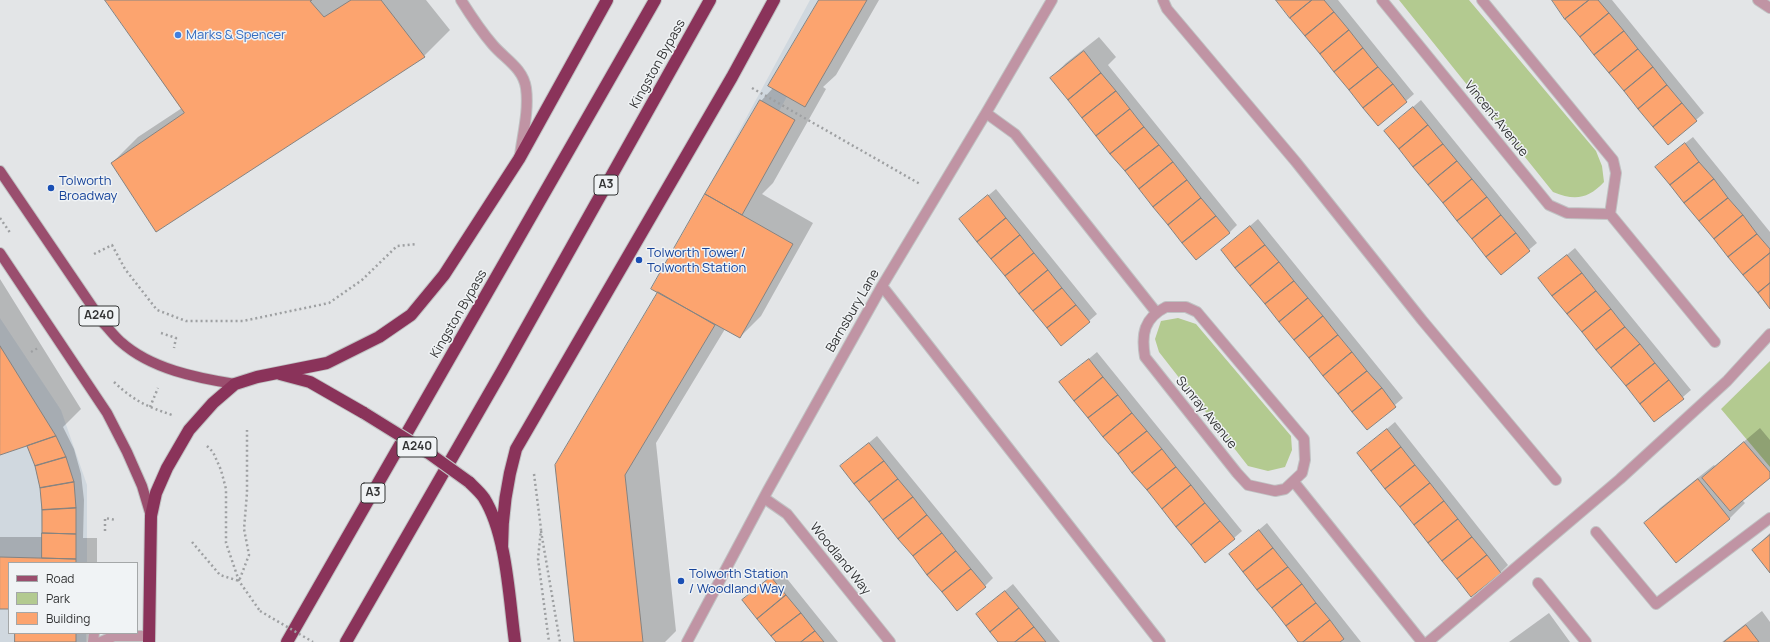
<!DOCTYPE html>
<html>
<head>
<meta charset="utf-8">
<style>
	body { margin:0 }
	#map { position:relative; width:1770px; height:642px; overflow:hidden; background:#e3e5e7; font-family:Manrope,sans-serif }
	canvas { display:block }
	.legend { position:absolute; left:8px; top:562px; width:130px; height:72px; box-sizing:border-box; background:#f0f3f5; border:1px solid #a4a7a8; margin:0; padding:5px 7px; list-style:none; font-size:12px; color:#333435 }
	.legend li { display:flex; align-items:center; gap:8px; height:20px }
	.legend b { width:20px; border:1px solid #a4a7a8 }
</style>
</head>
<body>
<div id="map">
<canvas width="1770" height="642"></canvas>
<ul class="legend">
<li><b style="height:5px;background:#9a4e6e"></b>Road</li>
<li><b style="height:11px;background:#b3ca90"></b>Park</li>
<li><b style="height:11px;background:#fca46f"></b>Building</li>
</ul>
</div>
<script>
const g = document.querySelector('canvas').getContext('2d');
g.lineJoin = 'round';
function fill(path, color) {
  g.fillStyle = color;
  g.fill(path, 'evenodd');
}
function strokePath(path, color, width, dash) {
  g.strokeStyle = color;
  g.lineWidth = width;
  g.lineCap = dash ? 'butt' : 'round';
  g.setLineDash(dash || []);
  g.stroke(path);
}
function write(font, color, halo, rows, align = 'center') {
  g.font = font + ' Manrope,sans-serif';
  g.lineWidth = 3;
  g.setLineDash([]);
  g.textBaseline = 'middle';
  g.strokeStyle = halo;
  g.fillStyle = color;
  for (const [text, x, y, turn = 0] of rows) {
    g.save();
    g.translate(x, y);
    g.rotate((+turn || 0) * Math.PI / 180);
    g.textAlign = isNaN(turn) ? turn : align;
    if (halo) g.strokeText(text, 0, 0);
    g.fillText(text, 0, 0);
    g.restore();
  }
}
const built = new Path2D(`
	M810 0H840L727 206 705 194Z
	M0 318 61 410 87 485V563H9V633H86V642H0Z`);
const green = new Path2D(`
	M1399 0H1469L1596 151 1602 166 1604 182C1588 199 1575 201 1553 192Z
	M1178 318 1196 324 1291 436 1292 450 1285 467 1268 471 1248 466 1159 352 1155 339 1161 321Z
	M1770 361V467L1721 409Z`);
const shadow = new Path2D(`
	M106 0H426L450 30 424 56 156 231 112 163 138 137 182 108Z
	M820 0H879L836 75 823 87 826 89 773 183 762 194 813 223 761 316 740 337 725 329 656 443 676 631 665 642H575L659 292 706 195 761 101 773 88Z
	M1277 0H1338L1414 94 1378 125Z
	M1553 0H1612L1704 113 1668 144Z
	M1099 37 1116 57 1108 65 1237 225 1229 233 1051 78 1066 63Z
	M1421 100 1537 243 1501 273 1385 131Z
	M1693 137 1770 232V307L1664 160Z
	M996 189 1097 314 1061 345 960 219Z
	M1258 219 1403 398 1367 429 1222 250Z
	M1575 248 1691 390 1655 421 1539 278Z
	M0 279 81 409 63 427 74 449 81 474 84 500 83 538H97V563H9V608H0V537H42L41 488 36 465 27 445 0 454Z
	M1097 352 1242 531 1234 538 1060 383Z
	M1395 422 1508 565 1500 573 1358 453Z
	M1760 428 1770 440V476L1742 500 1745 503 1730 518 1676 561 1645 523 1660 508 1714 465 1715 466Z
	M877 436 993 578 985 586 841 466Z
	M1267 523 1361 642H1300L1230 554Z
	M1770 533V571L1753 550Z
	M780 570 838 642H777L751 593Z
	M1013 584 1060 642H999L977 614Z
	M1762 611 1770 622V642H1722Z
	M1549 613 1570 642H1509Z
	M16 633H96V642H16Z`);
const building = new Path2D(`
	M105 0H312L310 1 324 17 351 0H381L425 57 156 232 111 163 184 113Z
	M819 0H867L805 107 768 86Z
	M1276 0H1312L1290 18Z
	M1312 0H1324L1334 12 1305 36 1290 18Z
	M1552 0H1589L1565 19Z
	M1589 0H1598L1609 13 1580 37 1565 19Z
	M1334 12 1349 30 1320 54 1305 36Z
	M1609 13 1624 31 1594 55 1580 37Z
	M1349 30 1363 48 1334 72 1320 54Z
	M1624 31 1638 49 1609 73 1594 55Z
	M1363 48 1378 67 1349 90 1334 72Z
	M1638 49 1653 67 1624 91 1609 73Z
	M1084 51 1101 73 1068 100 1050 78Z
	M1378 67 1393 84 1363 108 1349 90Z
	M1653 67 1667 85 1638 109 1624 91Z
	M1101 73 1116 91 1082 118 1068 100Z
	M1393 84 1407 102 1378 126 1363 108Z
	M1667 85 1682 103 1653 127 1638 109Z
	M1116 91 1130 109 1096 136 1082 118Z
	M760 100 795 120 742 215 705 194Z
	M1682 103 1697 121 1668 145 1653 127Z
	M1413 107 1428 125 1399 149 1384 131Z
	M1130 109 1144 127 1110 154 1096 136Z
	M1428 125 1443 144 1413 167 1399 149Z
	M1144 127 1159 145 1125 171 1110 154Z
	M1685 143 1699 162 1670 185 1655 167Z
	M1443 144 1457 161 1428 185 1413 167Z
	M1159 145 1173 162 1139 189 1125 171Z
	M1457 161 1472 179 1443 203 1428 185Z
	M1173 162 1187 180 1153 207 1139 189Z
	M1699 162 1714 179 1684 203 1670 185Z
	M1472 179 1487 197 1457 221 1443 203Z
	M1714 179 1728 198 1699 221 1684 203Z
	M1187 180 1201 198 1168 225 1153 207Z
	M705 194 793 244 740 338 651 289Z
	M988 195 1006 218 977 242 959 219Z
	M1487 197 1501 215 1472 239 1457 221Z
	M1201 198 1216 216 1182 243 1168 225Z
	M1728 198 1743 215 1714 239 1699 221Z
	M1501 215 1516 233 1486 257 1472 239Z
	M1743 215 1757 234 1728 257 1714 239Z
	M1216 216 1230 233 1196 260 1182 243Z
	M1006 218 1020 235 991 259 977 242Z
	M1250 226 1265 245 1235 268 1221 250Z
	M1516 233 1530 251 1501 275 1486 257Z
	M1757 234 1770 249V253L1743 275 1728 257Z
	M1020 235 1034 253 1005 276 991 259Z
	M1265 245 1279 262 1250 286 1235 268Z
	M1034 253 1048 270 1019 294 1005 276Z
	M1770 253V283L1758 293 1743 275Z
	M1567 255 1582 273 1552 296 1538 278Z
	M1279 262 1294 281 1265 304 1250 286Z
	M1048 270 1062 288 1033 311 1019 294Z
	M1582 273 1596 291 1567 314 1552 296Z
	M1294 281 1308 298 1279 322 1265 304Z
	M1770 283V309L1758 293Z
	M1062 288 1076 305 1047 328 1033 311Z
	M1596 291 1611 309 1582 332 1567 314Z
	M658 292 715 325 625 475 643 642H574L555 465Z
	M1308 298 1323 316 1294 340 1279 322Z
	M1076 305 1090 322 1061 346 1047 328Z
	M1611 309 1625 327 1596 350 1582 332Z
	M1323 316 1338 335 1309 358 1294 340Z
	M1625 327 1640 344 1611 368 1596 350Z
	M1338 335 1352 352 1323 376 1309 358Z
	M1640 344 1655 363 1626 386 1611 368Z
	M0 346 56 436 0 455Z
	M1352 352 1367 371 1338 394 1323 376Z
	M1089 359 1103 377 1074 401 1059 382Z
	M1655 363 1669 380 1640 404 1626 386Z
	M1367 371 1382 388 1352 412 1338 394Z
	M1103 377 1118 395 1088 418 1074 401Z
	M1669 380 1684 399 1654 422 1640 404Z
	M1382 388 1396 407 1367 430 1352 412Z
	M1118 395 1132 413 1103 437 1088 418Z
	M1132 413 1147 431 1118 454 1103 437Z
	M1387 429 1401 447 1371 471 1357 453Z
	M1147 431 1162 449 1132 473 1118 454Z
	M56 436 66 457 35 466 27 446Z
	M1744 442 1770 472V478L1730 511 1702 478Z
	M869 443 884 461 854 484 840 466Z
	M1401 447 1415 465 1385 489 1371 471Z
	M1162 449 1176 467 1147 490 1132 473Z
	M66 457 74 482 40 488 35 466Z
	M884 461 898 479 869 502 854 484Z
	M1415 465 1430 483 1400 507 1385 489Z
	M1176 467 1191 485 1162 509 1147 490Z
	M898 479 913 497 883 520 869 502Z
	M1698 479 1730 519 1676 563 1644 523Z
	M74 482 76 508 42 510 40 488Z
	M1430 483 1444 501 1414 525 1400 507Z
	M1191 485 1205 503 1176 527 1162 509Z
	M913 497 927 515 898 539 883 520Z
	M1444 501 1458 519 1428 543 1414 525Z
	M1205 503 1220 521 1191 545 1176 527Z
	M76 508V534L42 533V510Z
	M927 515 942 533 913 556 898 539Z
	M1458 519 1472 537 1442 561 1428 543Z
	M1220 521 1235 539 1205 563 1191 545Z
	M1259 530 1273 548 1243 572 1229 554Z
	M42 533 76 534V559L42 558Z
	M942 533 956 551 927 575 913 556Z
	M1770 535V573L1752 550Z
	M1472 537 1487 555 1457 579 1442 561Z
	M1273 548 1288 567 1257 590 1243 572Z
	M956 551 971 569 942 592 927 575Z
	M1487 555 1501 573 1471 597 1457 579Z
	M0 557 76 559V563H9V609H0Z
	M1288 567 1302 584 1272 608 1257 590Z
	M971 569 986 587 957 611 942 592Z
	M771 577 786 595 757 619 742 600Z
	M1302 584 1316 603 1286 626 1272 608Z
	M1005 591 1019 608 990 632 976 614Z
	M786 595 801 613 771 636 757 619Z
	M1316 603 1330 620 1303 642H1298L1286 626Z
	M1019 608 1034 627 1015 642H998L990 632Z
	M801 613 815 631 801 642H776L771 636Z
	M1330 620 1344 639 1340 642H1303Z
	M1746 625 1759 642H1724Z
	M1034 627 1046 642H1015Z
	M815 631 824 642H801Z
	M15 633H76V642H15Z`);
const path = new Path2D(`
	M752 88 920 184
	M0 218 11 234
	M94 254 112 245 125 269 157 310 186 321H243L329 303 362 280 397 246 417 244
	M161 333 176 338 174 348
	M31 352 38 348
	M114 382C134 401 146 406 172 415
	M150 407 158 388
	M207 446 213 452 221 470 226 489V543L239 581 260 611
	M534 474 541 529 538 559 549 642
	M105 531V518L116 520
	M541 531 560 642
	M192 542 220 575 239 581 249 555 244 529 247 493V430`);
const minor = new Path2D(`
	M461 0C471 16 481 31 493 45 505 59 523 68 526 88 529 110 523 133 520 155
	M1163 0 1167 9 1296 162 1422 320 1556 480
	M1382 0 1549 205 1567 213 1610 214 1616 173 1613 160 1482 0
	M1758 0 1770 8
	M986 113 1015 134 1156 312
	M1610 214 1715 342
	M882 286 1160 642
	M1166 307H1186L1197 312 1304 439 1305 460 1302 473 1285 489 1275 491 1248 485 1237 473 1145 357C1141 334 1144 318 1166 307Z
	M1294 482 1422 642
	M764 498 787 514 890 642
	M1596 532 1656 604 1770 518
	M1538 583 1586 642
	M93 642 94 633
	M101 642 114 636H149
	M687 642 768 490 882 286 986 113 1052 0
	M1428 642 1620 479 1727 381 1770 334`);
const major = new Path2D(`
	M0 171 104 324C110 330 115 337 121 342 151 369 197 378 235 384
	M0 253 107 413 127 452 142 486 151 516`);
const highway = new Path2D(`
	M280 374 310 382 364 413
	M469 482C474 487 480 492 484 498 507 535 509 599 515 642
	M502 548C502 513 506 484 516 449L732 77 774 0
	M149 642 151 516 156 493 167 468 189 430 213 403 235 384 257 377 327 363 379 337 411 315 444 275 519 159 607 0
	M287 642 655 0
	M346 642 502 371 710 0`);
const pathBridge = new Path2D(`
	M260 611 313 642`);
const highwayBridge = new Path2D(`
	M364 413 430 454 469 482`);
const markers = [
	[178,35,4,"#3f7fe0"],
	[51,188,4,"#1a4fb4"],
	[639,260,4,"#1a4fb4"],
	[681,581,4,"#1a4fb4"]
];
const shields = [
	[606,185,24],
	[99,316,40],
	[417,447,40],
	[373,493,24]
];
const shieldNames = [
	["A3",606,185],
	["A240",99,316],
	["A240",417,447],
	["A3",373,493]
];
const shopNames = [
	["Marks & Spencer",186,35]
];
const streetNames = [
	["Kingston Bypass",658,64,-61],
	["Vincent Avenue",1496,119,51],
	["Barnsbury Lane",853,311,-60],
	["Kingston Bypass",459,314,-60],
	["Sunray Avenue",1206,413,51],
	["Woodland Way",840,559,51]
];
const transitNames = [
	["Tolworth",59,181],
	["Broadway",59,196],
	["Tolworth Tower /",647,253],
	["Tolworth Station",647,268],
	["Tolworth Station",689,574],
	["/ Woodland Way",689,589]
];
fill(built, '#d0d8df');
fill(green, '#b3ca90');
fill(shadow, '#0003');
fill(building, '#fca46f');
strokePath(building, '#858381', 1);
strokePath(minor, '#c0c2c3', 12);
strokePath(major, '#c0c2c3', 12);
strokePath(highway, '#c0c2c3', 14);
strokePath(path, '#9ea0a2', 2.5, [2, 3]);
strokePath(minor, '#c094a4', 10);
strokePath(major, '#9a4e6e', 10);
strokePath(highway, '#8a335a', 12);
strokePath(highwayBridge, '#c0c2c3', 14, []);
strokePath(pathBridge, '#9ea0a2', 2.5, [2, 3]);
strokePath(highwayBridge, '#8a335a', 12);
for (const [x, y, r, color] of markers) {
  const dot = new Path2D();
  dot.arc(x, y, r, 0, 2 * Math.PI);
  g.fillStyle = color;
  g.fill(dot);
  strokePath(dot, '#f0f3f5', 1.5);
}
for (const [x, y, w] of shields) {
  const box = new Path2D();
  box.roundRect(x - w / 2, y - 10, w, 20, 3);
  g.fillStyle = '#f0f3f5';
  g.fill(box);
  strokePath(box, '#333435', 1);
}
write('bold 12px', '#333435', null, shieldNames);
write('13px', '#366cbe', '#f0f3f5', shopNames, 'left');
write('13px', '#333435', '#f0f3f5', streetNames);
write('13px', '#164399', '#f0f3f5', transitNames, 'left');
</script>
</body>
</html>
